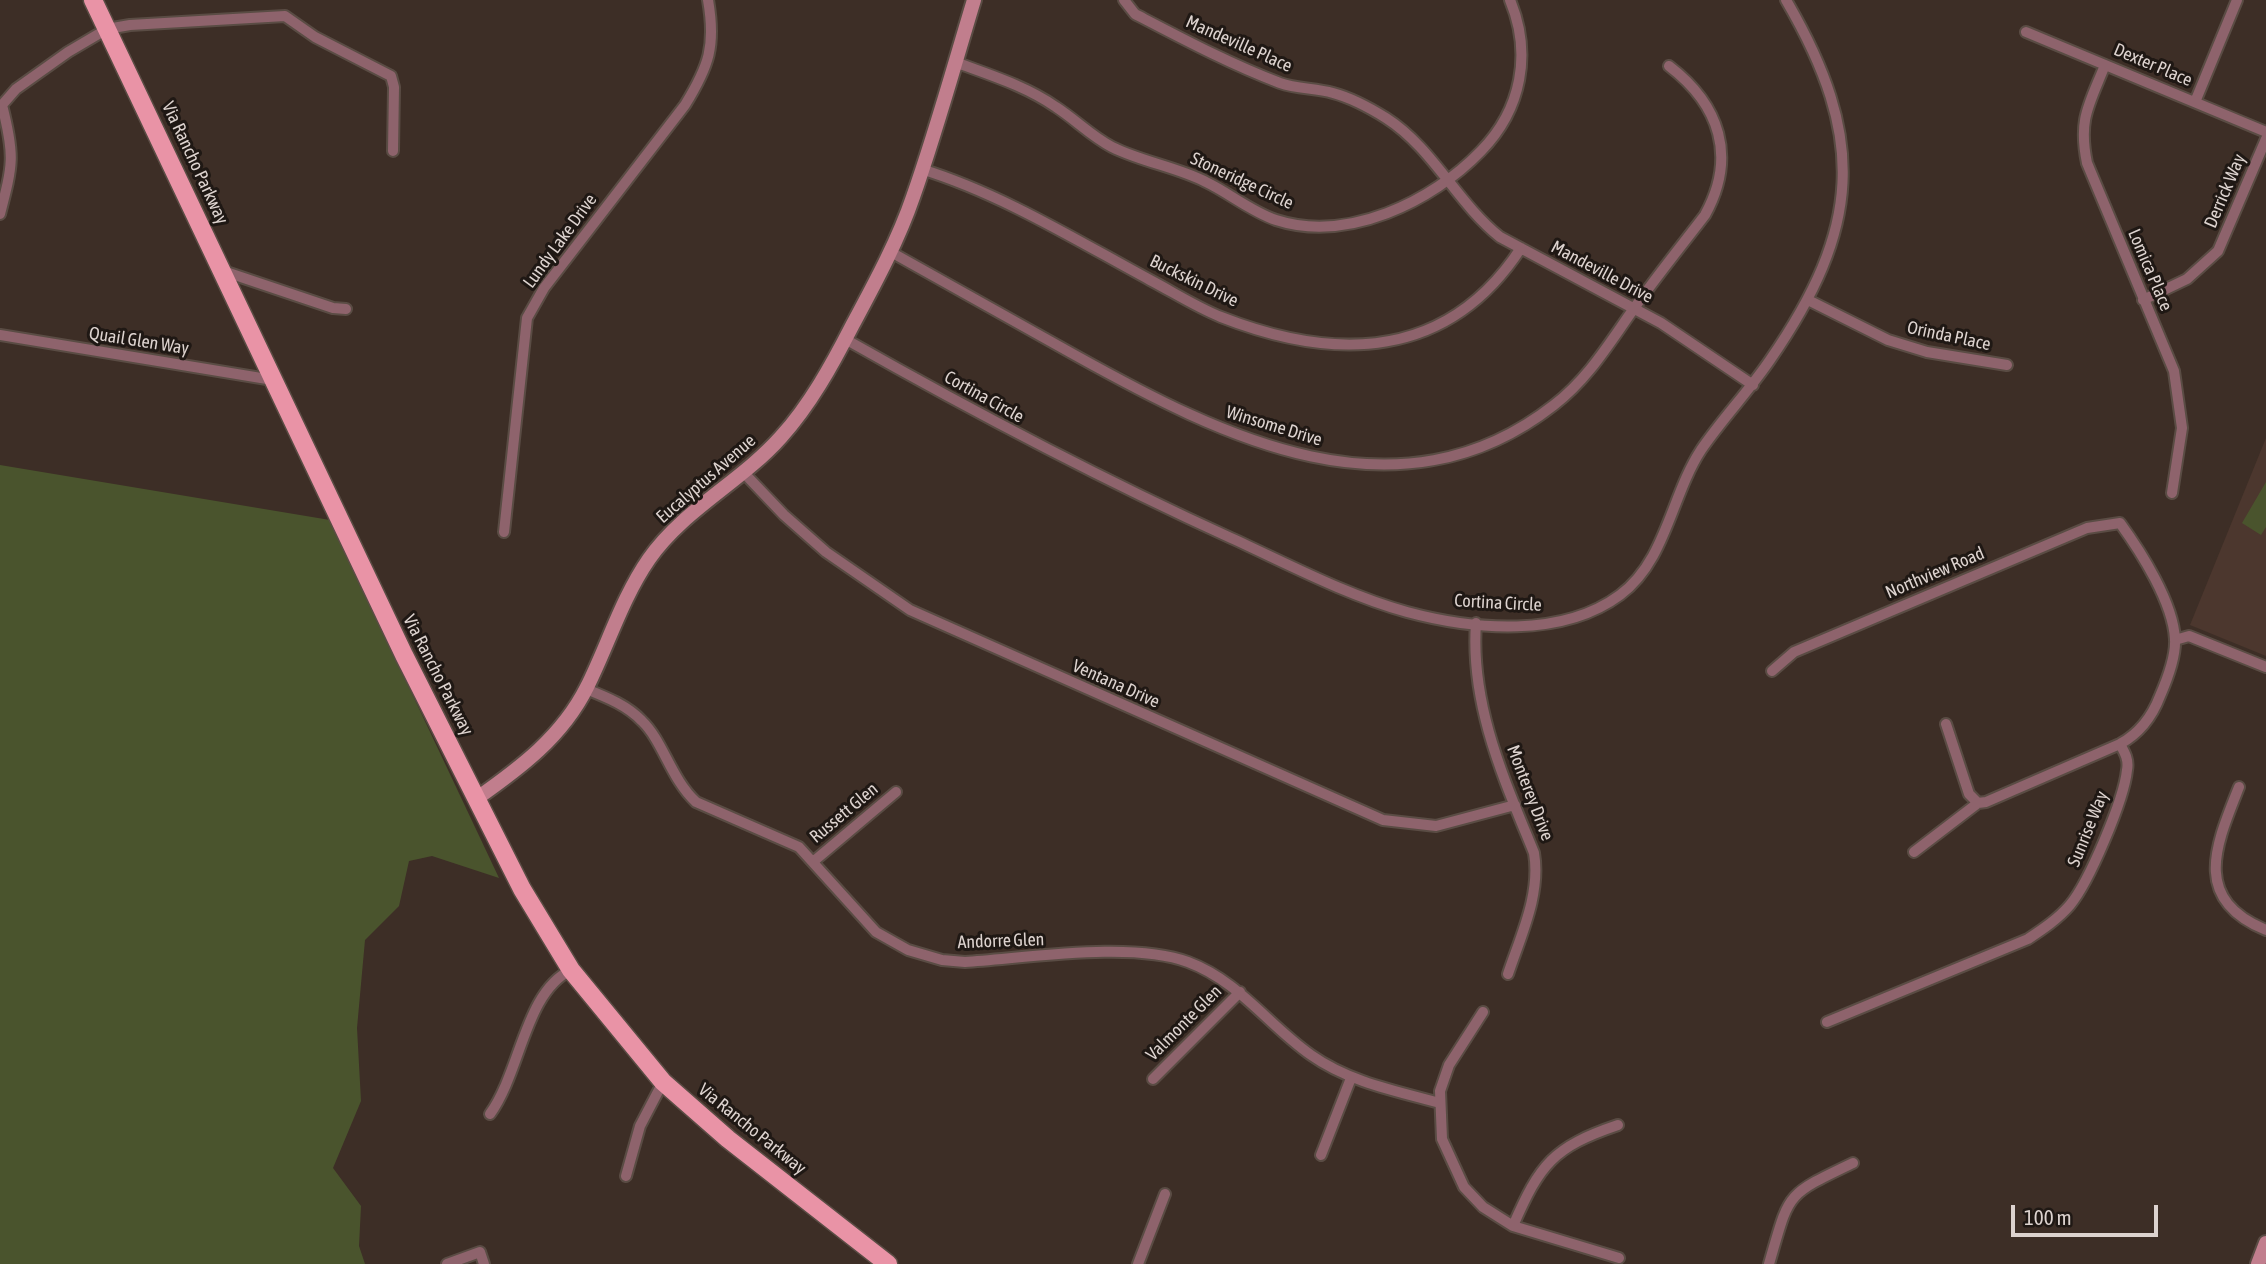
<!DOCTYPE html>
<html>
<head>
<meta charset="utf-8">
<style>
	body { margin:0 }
	#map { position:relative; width:2266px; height:1264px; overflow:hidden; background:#3d2e26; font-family:"Asap Condensed",sans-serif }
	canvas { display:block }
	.scale { position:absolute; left:2011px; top:1205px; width:147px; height:32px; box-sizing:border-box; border:4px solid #ddd3cf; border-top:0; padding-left:9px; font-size:21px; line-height:24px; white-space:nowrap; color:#ddd3cf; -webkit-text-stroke:5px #1f1814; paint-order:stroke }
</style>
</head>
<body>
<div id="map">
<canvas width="2266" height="1264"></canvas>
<div class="scale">100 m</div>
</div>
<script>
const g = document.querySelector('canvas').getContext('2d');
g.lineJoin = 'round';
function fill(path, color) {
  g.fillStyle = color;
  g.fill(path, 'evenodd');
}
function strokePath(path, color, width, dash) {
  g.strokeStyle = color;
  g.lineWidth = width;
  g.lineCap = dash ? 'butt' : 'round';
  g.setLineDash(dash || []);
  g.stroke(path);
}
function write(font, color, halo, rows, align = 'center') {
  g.font = font + ' "Asap Condensed",sans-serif';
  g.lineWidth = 6;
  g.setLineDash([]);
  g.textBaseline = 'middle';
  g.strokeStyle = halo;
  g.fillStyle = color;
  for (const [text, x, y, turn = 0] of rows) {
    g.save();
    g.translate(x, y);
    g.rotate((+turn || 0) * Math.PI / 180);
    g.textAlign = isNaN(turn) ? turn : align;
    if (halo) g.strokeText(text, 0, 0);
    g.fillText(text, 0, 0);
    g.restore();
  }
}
const built = new Path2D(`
	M2266 438V656L2190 625Z`);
const green = new Path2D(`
	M0 465 330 520 499 878 432 856 409 861 399 906 365 940 357 1028 361 1101 333 1168 361 1206 359 1246 365 1264H0Z
	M2266 482V527L2261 535 2242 523Z`);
const street = new Path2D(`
	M1124 0 1135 14C1183 39 1230 64 1280 83 1297 89 1315 88 1333 93 1352 98 1370 108 1386 118 1433 148 1457 203 1500 237L1661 323 1753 385
	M2026 32 2266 132
	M955 62C990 75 1026 86 1056 107 1076 120 1091 136 1112 147 1142 162 1177 167 1206 182 1229 193 1252 212 1276 220 1347 243 1432 202 1481 151 1522 109 1532 53 1510 0
	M2105 65C2089 105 2078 119 2087 163L2174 371 2182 428 2172 493
	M2195 102 2237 0
	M921 169C1002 194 1076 240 1150 280 1173 292 1196 307 1221 317 1336 362 1448 360 1521 248
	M0 214C13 164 15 156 2 105L16 89 68 52 107 29 130 25 285 16 315 37 391 76 394 87 393 151
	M889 251C950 285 1012 320 1073 354 1222 437 1398 527 1554 405 1589 378 1610 342 1635 307 1657 276 1682 245 1705 215 1737 157 1720 105 1669 66
	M223 271 333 308 346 309
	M1808 300 1888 340 1927 352 2007 365
	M2143 300 2187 279 2218 251 2266 139
	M0 335 273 380
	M845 339C972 411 1099 478 1231 538 1288 564 1346 595 1407 612 1474 630 1562 638 1620 595 1666 561 1671 496 1701 450 1722 419 1749 391 1770 360 1861 228 1867 139 1786 0
	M744 473 784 515 826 552 910 610 1383 820 1436 826 1515 805
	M504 532 527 318 544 288 685 105C709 66 716 46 708 0
	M1476 623C1470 705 1504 779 1534 853 1541 894 1521 935 1508 974
	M2175 640 2189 636 2266 667
	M1772 671 1794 652 2087 528 2120 523C2141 552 2173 602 2175 639 2176 656 2167 680 2160 696 2152 717 2140 733 2120 744L1986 802 1978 803 1969 794 1946 724
	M586 689C606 697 627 705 642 721 663 741 671 779 696 802L799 847 876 932 908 950 942 960 965 962C1027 958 1132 941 1188 962 1239 981 1268 1025 1311 1055 1349 1082 1396 1091 1440 1103
	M2239 787C2216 845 2191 899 2266 930
	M1914 852 1978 803
	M814 861 896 792
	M1483 1012 1449 1065 1440 1091 1442 1139 1464 1187 1483 1207 1513 1226 1619 1258
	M1827 1022 2028 939C2043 929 2058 919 2070 905 2089 882 2124 800 2127 770 2129 760 2125 753 2120 744
	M1153 1079 1240 992
	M490 1114C521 1071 525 992 571 970
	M1321 1155 1351 1078
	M626 1176 640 1126 663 1082
	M1513 1226C1540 1164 1553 1147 1618 1125
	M447 1264 480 1252 484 1264
	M1138 1264 1165 1194
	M1769 1264C1790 1192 1784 1196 1853 1163`);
const secondary = new Path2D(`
	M476 799C520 768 562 737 587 687 608 645 622 598 649 559 683 510 741 482 781 437 810 405 832 365 852 326 874 285 898 241 913 197 936 132 954 66 974 0
	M2258 1264 2266 1243`);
const primary = new Path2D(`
	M93 0 404 655 522 889 571 970 663 1082 728 1139 888 1264`);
const streetNames = [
	["Mandeville Place",1239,44,24],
	["Dexter Place",2153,65,23],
	["Via Rancho Parkway",195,163,65],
	["Stoneridge Circle",1242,181,25],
	["Derrick Way",2225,191,-67],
	["Lundy Lake Drive",560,241,-54],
	["Lomica Place",2150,270,67],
	["Mandeville Drive",1602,272,28],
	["Buckskin Drive",1194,281,26],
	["Orinda Place",1949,336,12],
	["Quail Glen Way",139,341,9],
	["Cortina Circle",984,397,29],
	["Winsome Drive",1274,426,17],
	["Eucalyptus Avenue",706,479,-41],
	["Northview Road",1935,573,-23],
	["Cortina Circle",1498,603,3],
	["Via Rancho Parkway",438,675,63],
	["Ventana Drive",1116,684,24],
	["Monterey Drive",1530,793,69],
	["Russett Glen",844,813,-40],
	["Sunrise Way",2088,829,-68],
	["Andorre Glen",1001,941,-2],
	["Valmonte Glen",1184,1023,-45],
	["Via Rancho Parkway",752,1129,39]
];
fill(built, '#4c372e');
fill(green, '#4a542d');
strokePath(street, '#5a4c44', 14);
strokePath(secondary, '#5a4c44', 18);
strokePath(primary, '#5a4c44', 21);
strokePath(street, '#8e636c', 10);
strokePath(secondary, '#c17e8d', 14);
strokePath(primary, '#e993a6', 18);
write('18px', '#ddd3cf', '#1f1814', streetNames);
</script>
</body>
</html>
